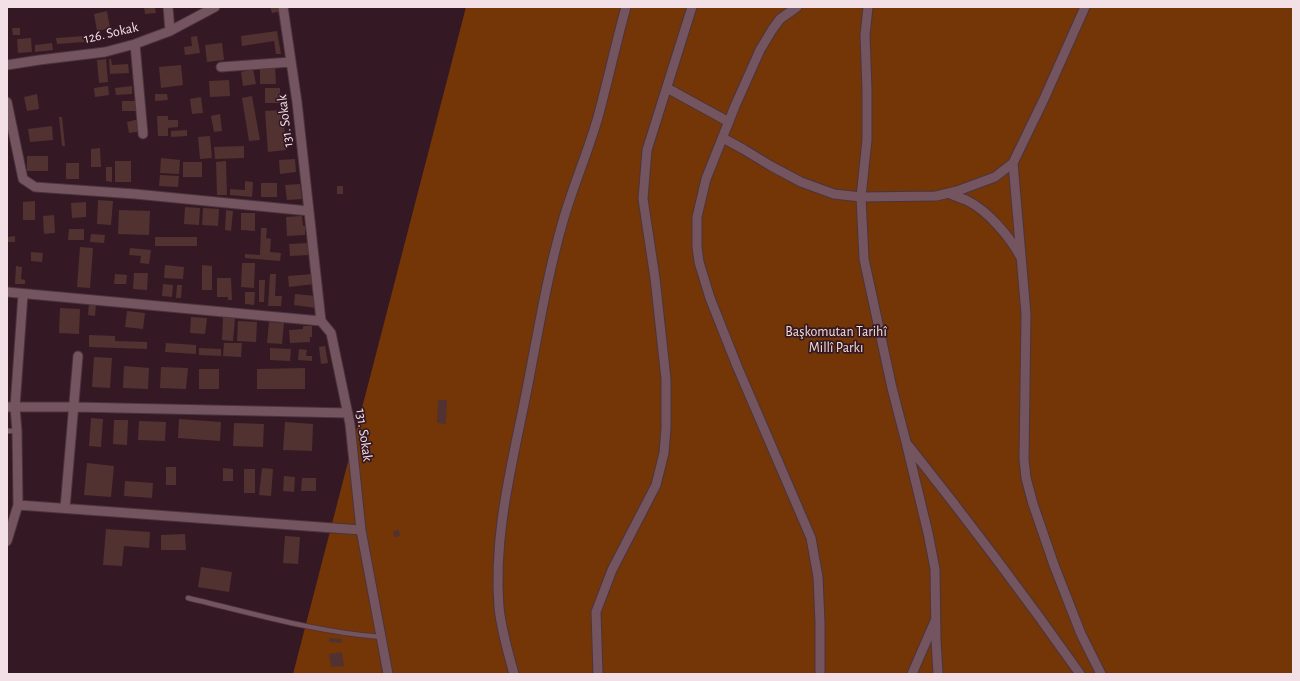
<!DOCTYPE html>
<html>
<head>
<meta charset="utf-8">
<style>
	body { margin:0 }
	#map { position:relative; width:1300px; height:681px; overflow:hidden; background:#341924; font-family:"Alegreya Sans",sans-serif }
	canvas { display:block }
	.frame { position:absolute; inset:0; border:8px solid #f3e0e6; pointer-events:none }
</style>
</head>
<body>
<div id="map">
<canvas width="1300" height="681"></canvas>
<div class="frame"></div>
</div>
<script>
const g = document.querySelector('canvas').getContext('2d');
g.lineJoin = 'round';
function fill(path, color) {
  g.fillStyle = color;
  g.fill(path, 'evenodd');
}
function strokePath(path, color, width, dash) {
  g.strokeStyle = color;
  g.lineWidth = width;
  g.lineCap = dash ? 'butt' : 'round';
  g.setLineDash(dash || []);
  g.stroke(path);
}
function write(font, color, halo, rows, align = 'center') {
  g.font = font + ' "Alegreya Sans",sans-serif';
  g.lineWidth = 3.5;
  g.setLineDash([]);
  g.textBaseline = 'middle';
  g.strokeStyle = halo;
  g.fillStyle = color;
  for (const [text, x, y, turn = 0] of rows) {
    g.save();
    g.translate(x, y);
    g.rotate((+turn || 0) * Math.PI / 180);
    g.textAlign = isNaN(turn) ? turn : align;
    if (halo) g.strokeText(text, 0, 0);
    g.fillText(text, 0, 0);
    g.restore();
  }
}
const green = new Path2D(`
	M466 7H1293V674H293Z`);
const building = new Path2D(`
	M144 7H155L156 13 145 14Z
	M270 7H282V11L272 13Z
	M107 11 110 28 97 31 94 14Z
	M12 28H20V35H13Z
	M277 31 281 54H276L274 41 242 46 241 36Z
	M84 36V42L57 44 56 38Z
	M197 36 200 53 185 55 184 47 192 46 191 37Z
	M31 38 32 52 18 53 17 39Z
	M52 43 53 50 35 52V45Z
	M222 43 224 60 207 62 205 45Z
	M106 59 108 82 99 83 97 60Z
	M109 59H111L112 65 128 64 129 73 110 74Z
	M181 65 183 85 161 88 159 67Z
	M260 66H275L276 84H260Z
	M253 69 256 84 243 86 241 72Z
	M229 80 230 96 210 97 209 81Z
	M108 86 109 95 95 97 94 88Z
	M132 86V94L116 95 115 88Z
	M265 88H280V103H265Z
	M37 94 39 109 27 111 24 97Z
	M155 94H167L168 100 155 101Z
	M252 96 260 140 249 141 242 98Z
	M201 97 203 113 192 114 190 99Z
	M122 101H137L136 111H122Z
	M283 110 286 150 268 152 265 111Z
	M220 114 222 131 214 132 211 116Z
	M157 116H168V120H178V127L168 128V136H158Z
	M59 117H62L65 146H62Z
	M139 119 142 131 129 133 127 122Z
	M52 126 53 140 30 142 28 129Z
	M187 130V136L171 137V131Z
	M210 136 212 158 200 159 198 137Z
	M244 146V158L215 159 214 147Z
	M100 148 101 167H91V149Z
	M27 156H48V171H27Z
	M161 158 180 160 179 174 160 173Z
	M295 159 296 172 280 174 279 160Z
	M115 161H131V182H115Z
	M226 161 227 195H217L216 162Z
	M183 162H202V177H183Z
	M66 163H79V179H66Z
	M106 167H112V182L106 181Z
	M160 175 179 176 178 187 159 186Z
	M245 181 253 182 252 197 230 195V189L245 190Z
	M261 183H277V197H261Z
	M300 184 302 199 287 200 285 185Z
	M337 186H343V194H337Z
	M98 200 113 201 111 225 97 224Z
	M35 201V220H23V202Z
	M86 202V217L72 218 71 203Z
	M185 207 200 208 199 225 184 224Z
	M203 208 219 209 218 226 202 225Z
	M119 210 150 211 149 235 118 234Z
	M226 210 233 211 231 231 225 230Z
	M241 213H255V231L241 230Z
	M54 215 55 233 44 234 43 216Z
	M302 216 303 226H305V235L287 236 286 217Z
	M261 228H267L266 238 271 239 270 252 281 253 280 261 245 258V254L260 255Z
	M69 229H84V240H68Z
	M91 234 105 235 104 243 90 242Z
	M15 236V242H7V237Z
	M155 237H197V246H155Z
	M308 243V255L290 256 289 244Z
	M80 247 93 248 90 288 77 287Z
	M130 248 151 250 149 264 140 263 141 256 129 255Z
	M31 252 43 253 42 262 31 261Z
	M242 263H255L254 288 241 287Z
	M165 265 184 267 183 279 164 278Z
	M202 265 212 266V290H202Z
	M16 266 22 267 21 279 25 280V284H15Z
	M134 273H148L147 290 133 289Z
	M115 274 127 275 126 284H114Z
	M270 274H276L275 296H282L281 306H268Z
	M313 274 314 284 289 287 288 276Z
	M217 278H231L232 300H228V297H217Z
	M259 280H265L264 302H259Z
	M163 284 173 285 172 297 162 296Z
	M177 285H182L181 298H176Z
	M245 292H255L254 305 245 304Z
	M295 294 316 296V308L294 305Z
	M89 303 96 304 95 316 88 315Z
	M60 308 80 309 79 334 59 333Z
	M127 311 145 313 143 329 125 327Z
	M191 317 207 318 205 334 190 333Z
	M223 317 235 318 233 341 222 340Z
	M238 321 257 322 256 342 237 341Z
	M269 322 284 323 282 344 267 343Z
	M303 326H312V337H310V342L290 343 289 330 303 329Z
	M89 335 115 336V341L147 342V349L89 347Z
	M166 343 196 345V354L165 352Z
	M224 343H242L241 357 223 356Z
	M325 346 328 363 321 364 319 347Z
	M199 348 221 349V356L199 355Z
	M270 348 291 349 290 361 270 360Z
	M299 349 307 350 306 356H312V361L298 360Z
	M94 357 112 358 110 388 92 387Z
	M124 366 149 368 148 389 123 388Z
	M161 367 188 368 186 389 160 388Z
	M305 368V389H257V369Z
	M199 369H219V389H199Z
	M438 400H447L446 424 437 423Z
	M91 418 103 419 101 447 89 446Z
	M179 419 221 422 220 441 178 438Z
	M114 420H128L127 445 113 444Z
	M139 421 166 422 165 441 138 440Z
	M285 422 313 424 312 451 283 450Z
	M234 423 264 424 263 447 233 446Z
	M87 463 114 466 111 497 84 495Z
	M166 467H176V485H166Z
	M223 468 233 469V481H223Z
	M262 468 273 469 271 496 259 495Z
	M244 469H255V493H244Z
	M284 476 295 477 294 492 283 491Z
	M302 478H316V491H301Z
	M125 481 153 483 152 498 124 496Z
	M106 529 150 532 149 548 124 546 122 566 103 565Z
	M399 530 400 536 394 537 393 531Z
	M185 534 186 550H161V535Z
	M285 536 300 537 298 564 283 563Z
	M201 567 232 572 229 592 198 587Z
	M329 638 342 639V643L329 642Z
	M342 652 344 666 331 667 329 654Z`);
const service = new Path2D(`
	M7 431H17
	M188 598C252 613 315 632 381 637`);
const minor = new Path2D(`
	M168 7 170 31
	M283 7 297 102 321 321 331 333 350 424 361 530 388 674
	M797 7 780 19 772 30 760 50 735 106 706 179 697 217V247L699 262 710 298 737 366 811 538 818 577 820 623V674
	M868 7 865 35 867 90V140L861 197 864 259 892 388 906 442 928 533 935 569 936 640 938 674
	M135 44 143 134
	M7 65 39 60 105 52 135 44 170 31 215 7
	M221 67 291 62
	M667 88 729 122
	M7 102 23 179 35 187 135 194 309 211
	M723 138 743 149 771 166 801 182 834 194 861 197 936 196 957 191 995 177 1013 163 1044 99 1085 7
	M1013 163 1026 314 1024 459 1026 478 1033 504 1054 565 1081 634 1101 674
	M948 193C954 196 962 198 968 201 988 211 1010 237 1020 256
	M7 292 321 321
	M7 407H74L348 413
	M908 445C967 519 1025 596 1080 674
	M18 505 361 530
	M65 508 78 356
	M7 541 18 505 17 431 15 407 23 294
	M514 674C508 652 501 629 499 607 493 534 513 461 527 389 538 333 547 276 563 221 573 186 588 152 598 117 608 80 616 43 626 7
	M598 674 596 612 612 570 656 485 664 453 666 428V379L655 278 643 199 647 150 692 7
	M912 674 935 621`);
const streetNames = [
	["126. Sokak",111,33,-13],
	["131. Sokak",285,121,-97],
	["131. Sokak",364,435,82]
];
const parkNames = [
	["Başkomutan Tarihî",836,332],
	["Millî Parkı",836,348]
];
fill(green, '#743607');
fill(building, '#513231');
strokePath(service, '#4a343d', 6);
strokePath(minor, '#4a343d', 11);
strokePath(service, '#74545f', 4.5);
strokePath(minor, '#74545f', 9);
write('14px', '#f3e0e6', '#341924', streetNames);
write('14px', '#f4dfd4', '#341924', parkNames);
</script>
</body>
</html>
